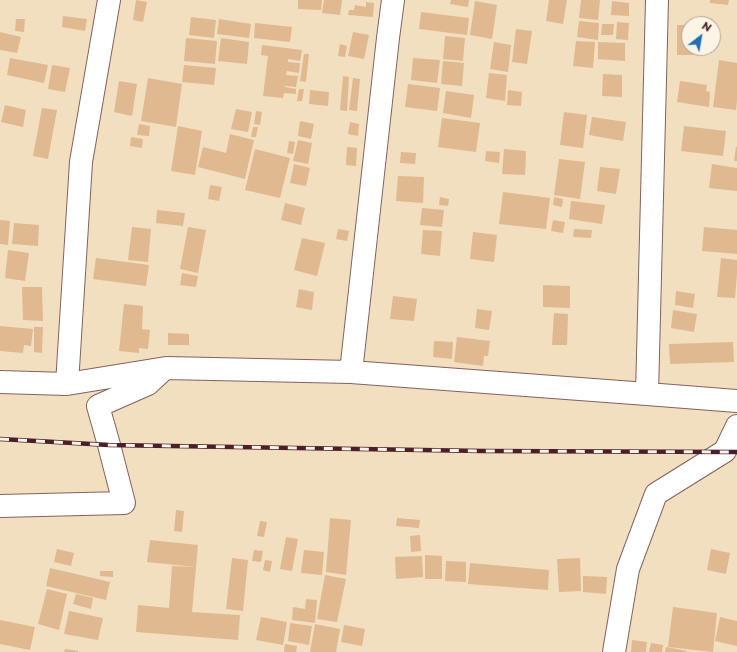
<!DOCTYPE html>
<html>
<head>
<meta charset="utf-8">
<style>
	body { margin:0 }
	#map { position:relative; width:737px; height:652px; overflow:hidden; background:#f1dfc0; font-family:"Playpen Sans",sans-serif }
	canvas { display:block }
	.north { position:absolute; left:681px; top:16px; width:40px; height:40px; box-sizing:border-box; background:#fcf5e5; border:1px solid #b59f9b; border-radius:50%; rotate:31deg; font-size:11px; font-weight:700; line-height:16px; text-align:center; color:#4a1f2b }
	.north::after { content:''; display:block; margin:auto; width:14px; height:18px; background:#1f6fb2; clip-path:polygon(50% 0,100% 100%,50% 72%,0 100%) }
</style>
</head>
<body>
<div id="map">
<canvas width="737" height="652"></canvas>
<div class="north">N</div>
</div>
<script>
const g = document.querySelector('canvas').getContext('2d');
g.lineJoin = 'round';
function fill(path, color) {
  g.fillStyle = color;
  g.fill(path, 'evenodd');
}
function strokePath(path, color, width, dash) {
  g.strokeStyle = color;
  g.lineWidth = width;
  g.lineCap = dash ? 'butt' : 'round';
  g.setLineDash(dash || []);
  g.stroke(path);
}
const building = new Path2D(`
	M136 0 147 2 143 22 133 20Z
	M298 0H322L321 10 298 9Z
	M324 0H342L340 15 322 13Z
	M451 0H469L468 7 450 4Z
	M549 0H567L563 24 546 21Z
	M581 0H600L598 20 579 18Z
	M710 0H729L728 5 710 3Z
	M475 1 497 5 492 39 470 35Z
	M612 1 629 3V16L611 15Z
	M366 2 374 3 373 17 348 15 349 10H354L355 5 366 7Z
	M421 12 469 18 467 35 419 29Z
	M63 16 87 19 85 31 62 27Z
	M191 17 216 20 214 38 189 35Z
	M16 19H25L24 32 15 31Z
	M219 19 251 24 249 38 217 34Z
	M579 21 599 23 598 40 577 37Z
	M617 22 629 23 628 40 616 39Z
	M255 23 292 27 290 42 254 38Z
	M602 24H614L613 35H601Z
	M677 25H689V48H695L694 55H677Z
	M516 29 532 31 527 64 512 62Z
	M0 32 21 37 17 53 0 50Z
	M353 32 369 35 364 59 348 56Z
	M445 36 465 38 463 61 443 59Z
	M186 38 217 41 215 64 184 61Z
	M221 38 249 42 247 64 218 61Z
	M576 41 595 42 593 68 573 66Z
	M494 42 511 45 508 72 490 69Z
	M598 42 625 43V61L598 59Z
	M340 44 347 46 345 57 338 56Z
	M262 45 302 50 300 61 288 59V62L300 63 299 73 287 71 286 75 298 76 296 87 285 86V87L296 89V94L284 93 283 98 263 96 268 56 261 55Z
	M304 54H309L306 82 300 81Z
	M10 58 48 65 44 83 7 75Z
	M413 58 440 60 437 83 411 80Z
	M719 60 737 63V101L736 110 713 107Z
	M443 61 464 63 462 86 441 84Z
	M52 65 70 68 65 92 48 89Z
	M184 65 216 68 214 85 182 82Z
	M489 73 507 75 505 101 486 98Z
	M603 74 622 75V97L602 96Z
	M343 76 349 77 347 111 340 110Z
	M148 78 182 84 176 127 141 121Z
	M353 78 360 79 357 111 349 110Z
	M119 81 137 84 132 116 114 112Z
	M680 81 707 85 706 91 710 92 709 107 677 102Z
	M408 84 440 88 437 111 405 107Z
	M299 89H304L302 101H297Z
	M310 90 329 92 328 106 309 104Z
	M508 90 522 92 521 106 507 105Z
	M446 91 474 95 471 118 443 113Z
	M5 105 26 110 23 127 1 122Z
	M42 108 57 110 48 159 33 156Z
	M236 109 252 112 248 132 231 129Z
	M256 111 262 112 260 125 254 124Z
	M564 112 587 115 583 148 560 145Z
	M592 117 626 122 623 141 589 135Z
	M442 118 480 123 476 152 438 147Z
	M300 121 314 124 311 139 298 136Z
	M350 122 359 124 358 136 348 134Z
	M139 124 150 126 149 136 137 135Z
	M178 126 202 131 195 175 171 171Z
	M684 126 726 131 723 156 681 151Z
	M253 127H258L256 137H251Z
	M230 134 254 140 245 179 198 167 203 147 226 153Z
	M131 137 143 139 142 148 130 146Z
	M298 140 312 143 308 164 293 161Z
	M289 141 295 142 293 154 287 153Z
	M347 147 357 148 356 166 346 165Z
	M736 147H737V161H734Z
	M255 149 290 158 280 198 245 190Z
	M504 149 526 151 525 175 502 174Z
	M486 151 500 152 499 163 485 161Z
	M401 152 416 153 415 164 400 163Z
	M559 159 585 162 580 199 554 195Z
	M294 164 310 168 306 186 290 183Z
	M712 164 737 168V191L709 188Z
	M600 167 620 169 616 194 597 191Z
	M398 176 424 177 423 203 396 201Z
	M210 185 222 187 219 201 208 199Z
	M503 192 550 198 546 229 499 224Z
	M440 197 449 199 448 206 439 205Z
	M554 197 563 199 562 207 553 205Z
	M571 201 605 205 602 224 569 219Z
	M285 203 305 208 301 225 281 220Z
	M422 208 444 210 442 227 420 225Z
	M157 210 185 213 183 226 156 223Z
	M0 220 10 221 8 245 0 244Z
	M553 220 565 222 563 233 551 231Z
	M14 223 39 225 38 246 12 244Z
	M132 227 151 229 148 262 128 260Z
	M188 227 206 230 198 273 180 269Z
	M704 227 737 230V254L702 251Z
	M338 229 349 231 347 241 336 239Z
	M574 229 592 230 591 238 573 237Z
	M423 230 442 231 440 256 421 254Z
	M473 232 497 235 494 262 470 259Z
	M302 238 325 243 317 276 294 270Z
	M8 250 29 253 25 281 5 278Z
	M96 258 149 265 146 286 93 279Z
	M721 258 737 260V274L735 298 717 297Z
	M182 273 198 276 196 287 180 285Z
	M543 285 570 286V308L543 307Z
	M22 287H42L43 321 23 320Z
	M299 289 314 292 312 310 296 307Z
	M676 291 695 294 693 308 675 305Z
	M393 296 417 299 414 321 390 319Z
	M124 304 143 306 142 329 150 330 148 349 139 348V353L119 351Z
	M477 309 492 311 489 330 475 328Z
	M673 310 697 314 694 332 671 328Z
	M554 313 568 314 567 345H552Z
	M0 326 33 329 31 346 24 345 23 353 0 351Z
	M34 327H43L42 353 34 352Z
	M168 333 189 334V345H168Z
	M457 337 490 341 488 356H484L483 366 454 362Z
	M434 341 453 342 452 359 433 357Z
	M733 342 734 362 670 364 669 344Z
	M176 510 184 511 182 532 174 531Z
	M330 518 351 520 346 575 326 572Z
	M397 518 420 520 419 528 396 526Z
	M260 521 267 522 264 537 257 536Z
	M420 535 421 551 411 552 410 536Z
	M286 537 298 539 292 571 280 569Z
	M150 540 198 545 196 567 147 562Z
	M57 549 74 553 71 566 54 562Z
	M711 549 730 553 726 574 707 570Z
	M254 550 263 551 261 562 252 561Z
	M304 550 324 552 322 575 301 573Z
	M425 555 442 556V579H425Z
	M422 556 423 577 396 579 395 557Z
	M232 558 248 560 243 611 226 609Z
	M580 558 581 591 559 592 557 559Z
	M265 560 272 561 270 572 263 570Z
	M446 561 466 562V582L445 581Z
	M470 563 549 570 548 590 468 584Z
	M172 566 196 567 192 612 240 615 238 640 136 632 138 605 169 608Z
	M50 568 110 582 106 600 46 586Z
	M100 571H113V577L100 576Z
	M325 575 346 579 337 622 317 619Z
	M583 576 607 577 606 594 583 592Z
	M47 589 67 594 59 630 38 624Z
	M76 594 93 598 91 609 73 604Z
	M306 599 317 600 315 623 292 620 293 607 305 609Z
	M673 607 717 613 713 652 668 647Z
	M69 611 103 618 98 640 64 634Z
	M261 617 287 622 283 645 256 640Z
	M720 617 737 621V646L715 641Z
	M0 620 35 627 30 650 0 644Z
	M290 623 312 626 309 645 288 641Z
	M315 624 340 629 336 652H310Z
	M344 625 365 629 362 646 341 642Z
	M632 640 647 642 646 652H631Z
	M651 643 663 645 662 652H649Z
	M285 644 297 646 296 652H284Z
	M666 647 687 651 686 652H665Z
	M65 649 78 651V652H64Z`);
const minor = new Path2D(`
	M351 372 388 38 393 0
	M0 382 67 384 166 368 351 372 647 394 737 401
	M67 384 81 162 109 0
	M647 394 657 0
	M0 506 124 503 109 445 98 406 148 384 162 371
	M614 652 628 569 656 494 725 451 737 426`);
const rail = new Path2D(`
	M0 439 109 445 483 451 737 452`);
fill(building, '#e0b991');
strokePath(minor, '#84625f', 24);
strokePath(minor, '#fff', 22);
strokePath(rail, '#4a1f2b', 4.5);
strokePath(rail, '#fcf5e5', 3, [9]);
</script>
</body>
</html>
